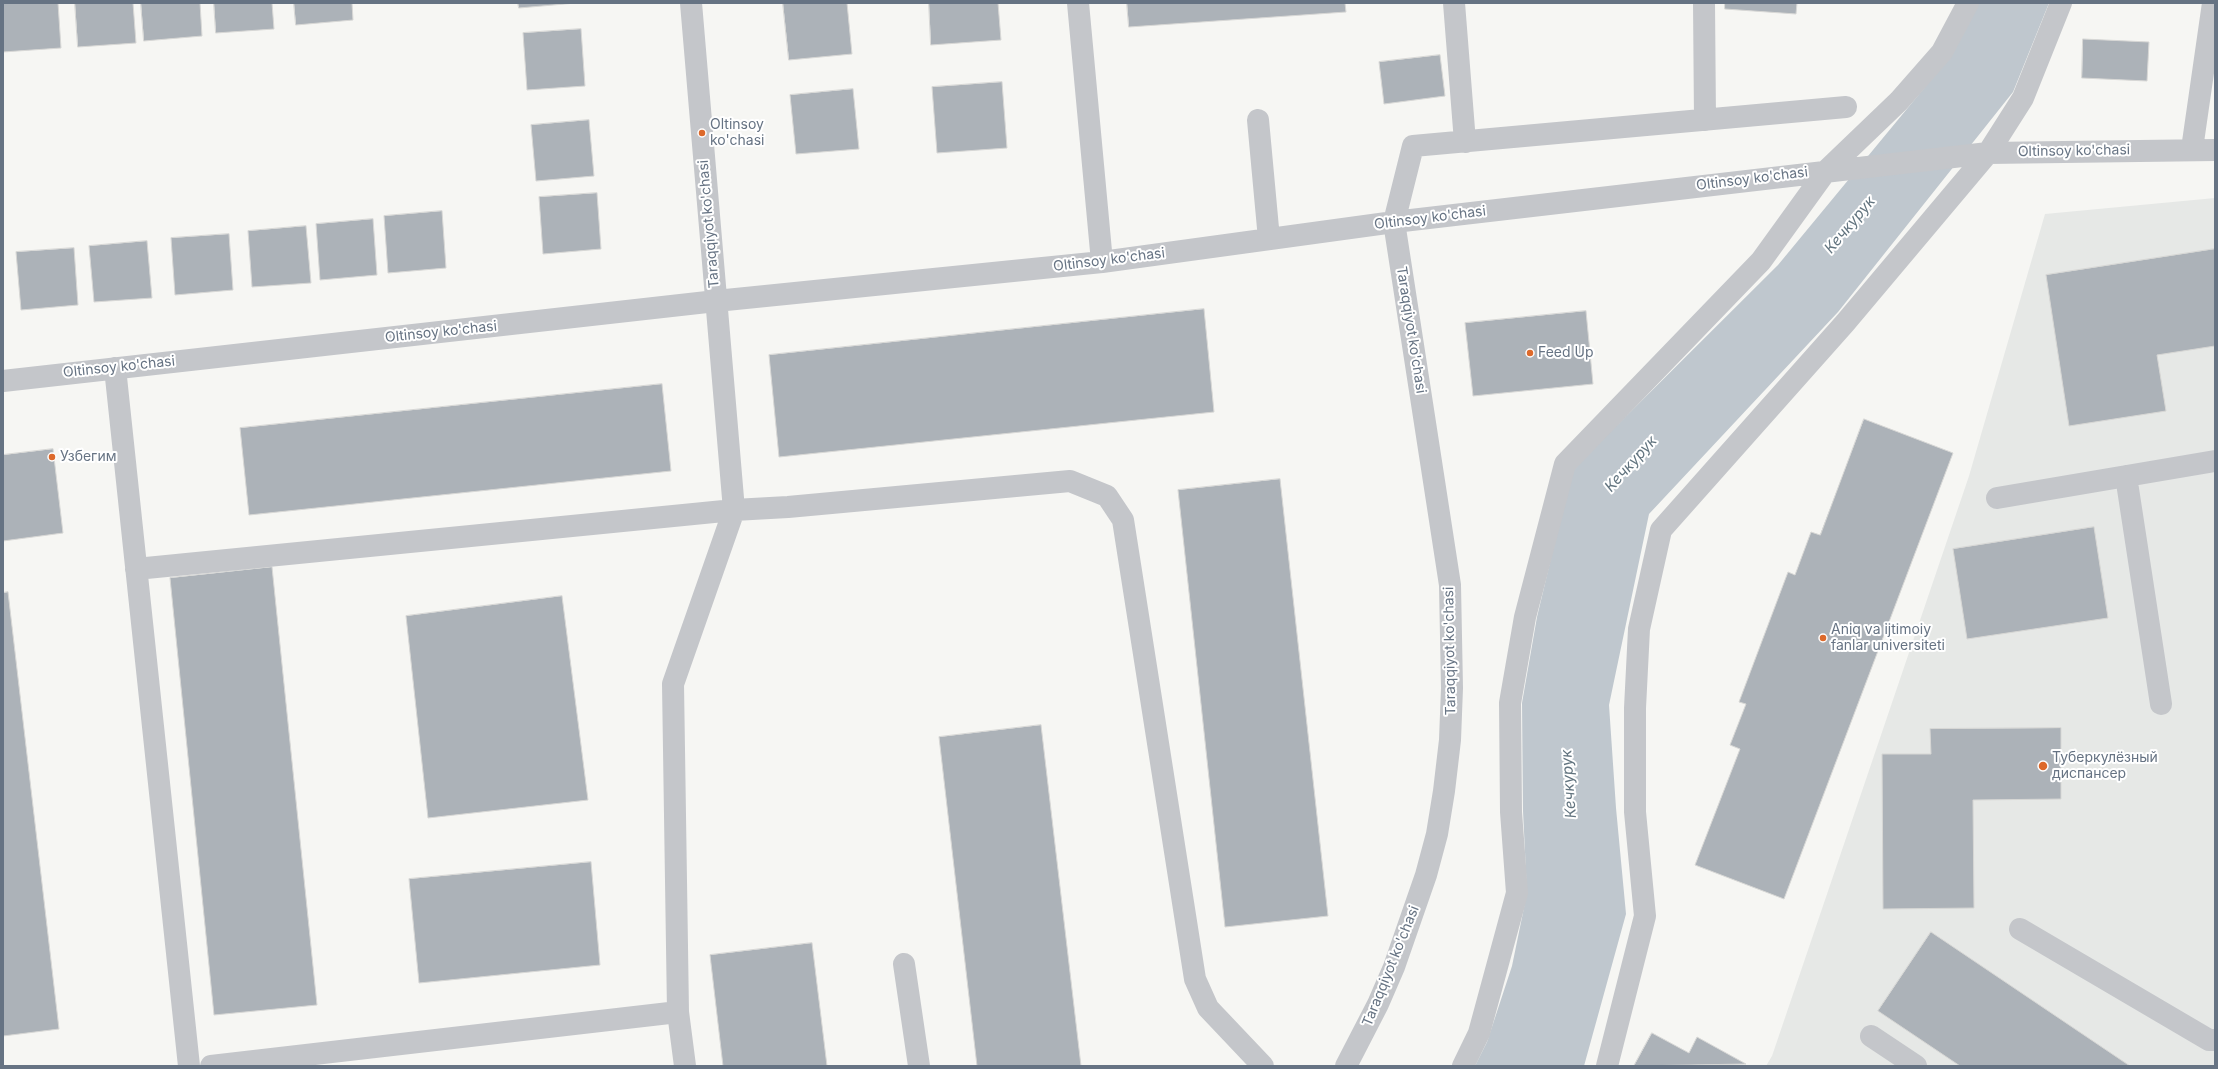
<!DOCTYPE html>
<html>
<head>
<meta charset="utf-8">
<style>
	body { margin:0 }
	#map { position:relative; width:2218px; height:1069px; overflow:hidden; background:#f6f6f3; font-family:Inter,sans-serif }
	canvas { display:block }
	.frame { position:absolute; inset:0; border:4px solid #667383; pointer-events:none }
</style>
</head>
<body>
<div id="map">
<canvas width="2218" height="1069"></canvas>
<div class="frame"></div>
</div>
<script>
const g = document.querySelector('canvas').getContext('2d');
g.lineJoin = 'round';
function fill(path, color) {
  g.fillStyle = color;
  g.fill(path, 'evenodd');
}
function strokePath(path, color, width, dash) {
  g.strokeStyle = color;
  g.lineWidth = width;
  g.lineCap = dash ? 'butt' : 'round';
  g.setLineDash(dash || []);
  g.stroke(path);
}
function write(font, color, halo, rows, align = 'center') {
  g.font = font + ' Inter,sans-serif';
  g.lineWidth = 4;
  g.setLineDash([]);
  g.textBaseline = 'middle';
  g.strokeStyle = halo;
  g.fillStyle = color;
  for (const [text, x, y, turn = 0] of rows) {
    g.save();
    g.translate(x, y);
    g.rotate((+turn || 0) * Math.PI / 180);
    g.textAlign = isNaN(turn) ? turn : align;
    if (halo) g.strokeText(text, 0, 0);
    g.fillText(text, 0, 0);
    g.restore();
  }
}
const built = new Path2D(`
	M2215 198V1066H1766L1772 1056 1969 476 2045 214Z`);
const water = new Path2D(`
	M1977 3H2049L2013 92 1838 312 1649 514 1609 705 1616 808 1626 914 1584 1066H1475L1487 1042 1512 966 1527 893 1523 811 1522 703 1537 617 1572 470 1778 265 1949 58Z`);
const building = new Path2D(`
	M3 3H58L61 48 3 52Z
	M75 3H133L136 43 78 47Z
	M141 3H200L202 36 144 41Z
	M214 3H272L274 29 216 33Z
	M294 3H352L353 20 296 25Z
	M518 3H576L519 8Z
	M783 3H847L852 54 789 60Z
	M929 3H998L1001 40 931 45Z
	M1127 3H1345L1346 12 1129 27Z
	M1725 3H1797L1796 14 1725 9Z
	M581 29 585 86 527 90 523 33Z
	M2083 39 2149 42 2147 81 2082 78Z
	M1440 55 1445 96 1384 104 1379 62Z
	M1002 82 1007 148 937 153 932 87Z
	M853 89 859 149 796 154 790 95Z
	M589 120 594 176 536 181 531 125Z
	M597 193 601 249 543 254 539 197Z
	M442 211 446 268 388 273 384 216Z
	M373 219 377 275 320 280 316 224Z
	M306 226 311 283 252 287 248 231Z
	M229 234 233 290 175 295 171 238Z
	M147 241 152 298 94 302 89 246Z
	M74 248 78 305 21 310 16 252Z
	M2215 249V346L2157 355 2166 411 2069 426 2046 275Z
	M1204 309 1214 412 779 457 769 355Z
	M1586 311 1593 384 1473 396 1465 323Z
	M662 384 671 471 249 515 240 428Z
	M1864 419 1953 453 1784 899 1695 865 1740 749 1730 745 1746 704 1739 702 1788 572 1795 575 1811 532 1820 535Z
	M53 449 63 533 3 541V455Z
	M1280 479 1328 916 1225 927 1178 490Z
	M2094 527 2108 618 1967 639 1953 549Z
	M272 567 317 1005 214 1015 170 578Z
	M8 592 59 1029 3 1036V593Z
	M562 596 588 800 428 818 406 616Z
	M1041 725 1081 1066H977L939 737Z
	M2061 728V799L1973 800 1974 908 1883 909 1882 754H1931L1930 729Z
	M591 862 600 965 419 983 409 879Z
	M1931 932 2130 1066H1960L1878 1011Z
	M812 943 827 1066H723L710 955Z
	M1652 1033 1689 1053 1697 1037 1746 1064 1634 1066Z`);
const minor = new Path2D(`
	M691 3 734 510 788 507 1070 481 1107 496 1123 520 1195 979 1208 1008 1263 1066
	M1078 3 1102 262
	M1454 3 1465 142
	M1704 3 1705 120
	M1258 120 1269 239
	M2192 149 2213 3
	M115 368 189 1066
	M3 381 716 301 1102 262 1394 222 1988 153 2215 150
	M2126 476 2161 704
	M1997 498 2215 461
	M136 569 734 510 673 684 678 1012 685 1066
	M2020 929 2209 1040H2215
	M904 964 919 1066
	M1871 1036 1916 1066
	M211 1066 678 1012
	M1346 1066 1378 1004 1394 967 1426 875 1437 834 1444 791 1450 740 1452 688 1450 585 1394 222 1413 146 1846 107
	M1463 1066 1479 1033 1517 893 1511 812 1510 703 1525 617 1565 464 1761 261 1826 171 1899 101 1942 52 1968 3
	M1607 1066 1645 916 1635 812V708L1639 629 1661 530 1845 323 1988 153 2023 98 2061 3`);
const markers = [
	[702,133,4,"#dd692b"],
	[1530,353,4,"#dd692b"],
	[52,457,4,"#dd692b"],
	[1823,638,4,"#dd692b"],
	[2043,766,5,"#dd692b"]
];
const poiNames = [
	["Oltinsoy",710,125],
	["ko'chasi",710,141],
	["Feed Up",1538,353],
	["Узбегим",60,457],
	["Aniq va ijtimoiy",1831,630],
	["fanlar universiteti",1831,646],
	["Туберкулёзный",2052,758],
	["диспансер",2052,774]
];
const streetNames = [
	["Oltinsoy ko'chasi",2074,151,-1],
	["Oltinsoy ko'chasi",1752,179,-7],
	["Oltinsoy ko'chasi",1430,218,-7],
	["Taraqqiyot ko'chasi",709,224,-95],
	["Oltinsoy ko'chasi",1109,260,-7],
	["Taraqqiyot ko'chasi",1411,330,81],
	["Oltinsoy ko'chasi",441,332,-6],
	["Oltinsoy ko'chasi",119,367,-6],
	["Taraqqiyot ko'chasi",1450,651,-91],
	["Taraqqiyot ko'chasi",1391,966,-68]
];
const waterNames = [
	["Кечкурук",1850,225,-50],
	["Кечкурук",1631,464,-48],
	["Кечкурук",1569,784,-94]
];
fill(built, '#e6e8e6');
fill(water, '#bfc7ce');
fill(building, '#acb2b8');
strokePath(building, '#d7d7d5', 1);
strokePath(minor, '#c4c6ca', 22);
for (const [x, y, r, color] of markers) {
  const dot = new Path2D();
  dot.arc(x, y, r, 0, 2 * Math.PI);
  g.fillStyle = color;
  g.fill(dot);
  strokePath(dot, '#fff', 1.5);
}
write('14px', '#667383', '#fff', poiNames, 'left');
write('14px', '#667383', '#fff', streetNames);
write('italic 15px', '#62747f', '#fff', waterNames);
</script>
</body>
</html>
